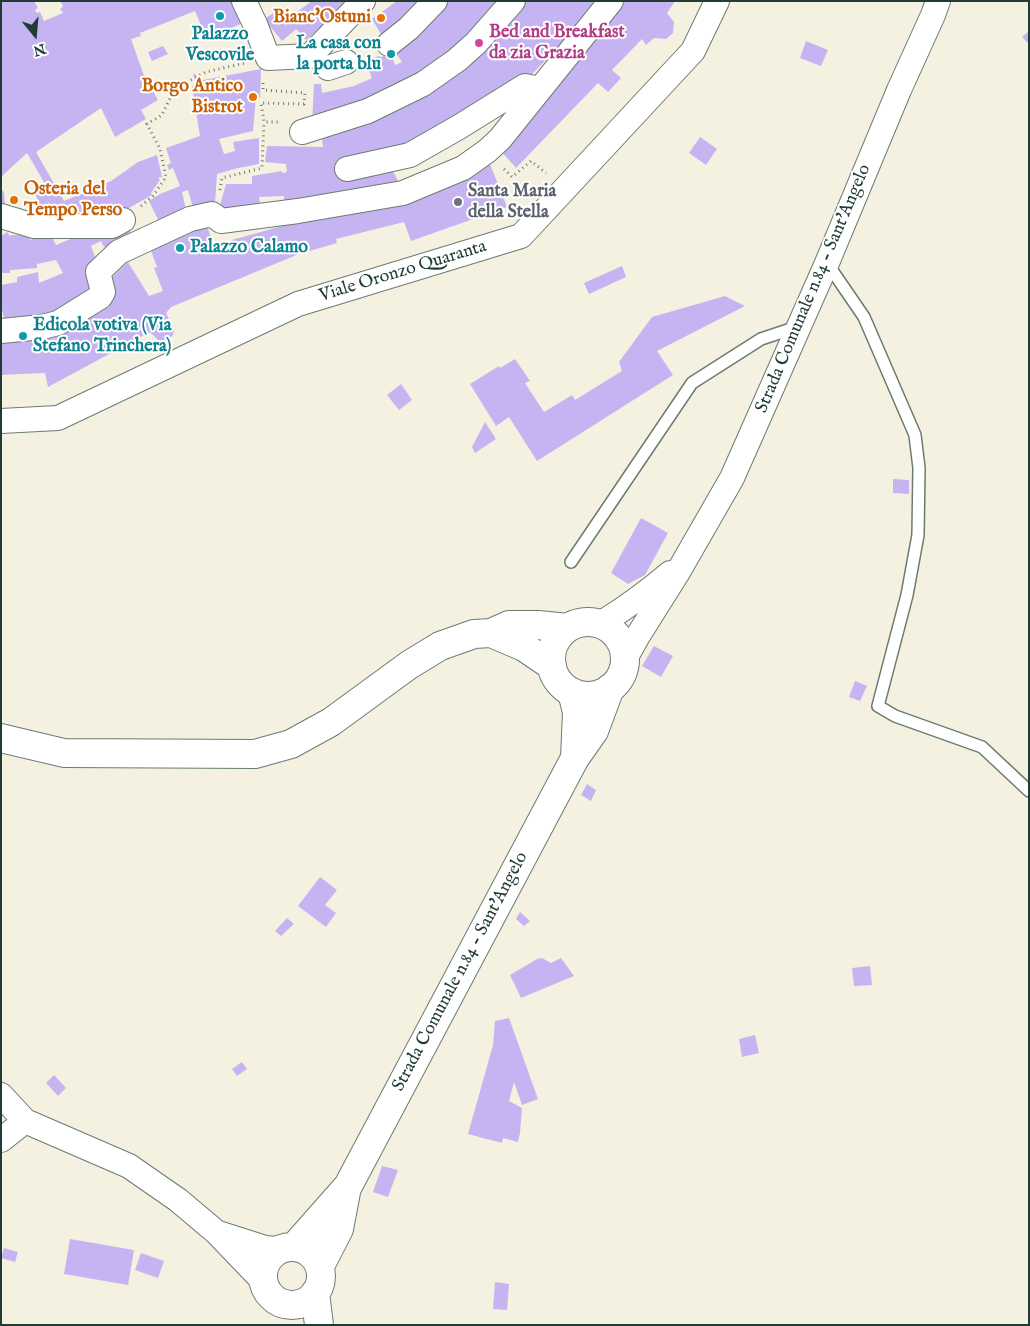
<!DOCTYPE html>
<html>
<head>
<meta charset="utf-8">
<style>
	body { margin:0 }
	#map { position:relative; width:1030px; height:1326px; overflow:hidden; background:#f4f1e1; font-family:"IM FELL English",serif }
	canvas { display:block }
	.frame { position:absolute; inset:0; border:2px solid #1f3d34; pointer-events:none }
	.north { position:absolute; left:10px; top:10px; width:50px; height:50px; -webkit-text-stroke:4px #fff; paint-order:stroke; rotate:163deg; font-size:14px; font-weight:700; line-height:20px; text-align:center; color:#1f3d34 }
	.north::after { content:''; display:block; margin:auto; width:18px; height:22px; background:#1f3d34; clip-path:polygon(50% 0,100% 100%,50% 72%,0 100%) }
</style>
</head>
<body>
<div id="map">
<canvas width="1030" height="1326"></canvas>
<div class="frame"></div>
<div class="north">N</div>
</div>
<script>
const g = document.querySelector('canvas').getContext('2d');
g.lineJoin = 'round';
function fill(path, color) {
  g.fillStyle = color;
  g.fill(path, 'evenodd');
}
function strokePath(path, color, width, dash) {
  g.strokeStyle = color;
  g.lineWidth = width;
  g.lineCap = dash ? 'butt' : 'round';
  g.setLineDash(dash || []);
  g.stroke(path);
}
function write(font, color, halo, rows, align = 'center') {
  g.font = font + ' "IM FELL English",serif';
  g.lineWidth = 4;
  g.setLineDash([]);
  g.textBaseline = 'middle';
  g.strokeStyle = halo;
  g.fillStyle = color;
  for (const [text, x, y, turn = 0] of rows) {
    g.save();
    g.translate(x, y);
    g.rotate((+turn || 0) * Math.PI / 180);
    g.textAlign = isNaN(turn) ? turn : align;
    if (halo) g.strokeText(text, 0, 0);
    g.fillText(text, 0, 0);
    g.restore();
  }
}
const building = new Path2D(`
	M1 1H34L38 8 35 10 37 13 40 12 44 21 63 13 60 9 63 6 60 1H237L247 21 207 39 195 11 140 33 141 36 131 39 143 73 158 100 141 110 146 119 115 137 101 108 36 152 64 201 111 181 138 162 157 155 162 177 158 178 160 180 151 193 152 195 111 218 82 217 76 204 62 210 45 214 35 194 48 189 27 153 1 177Z
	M312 1H350L306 40 296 29 282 41 264 19 283 7 290 17Z
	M397 1H428L385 41 372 19Z
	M440 1H601L552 64 547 59 532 74 518 79 390 165 401 187 284 200V196L259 197 260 204 253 205 252 208 229 207V212H218L226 184H252V176L282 171V173L287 172 286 164 265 162 267 146 323 147 321 130 433 73 312 123 314 84H321L322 93 354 86 372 78 365 61 379 56 380 57 391 54 395 65 402 62 396 53Z
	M618 1H675L667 13 674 22 673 33 666 39 654 38 646 45 642 39 612 70 621 78 608 92 598 83 516 168 501 151Z
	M1029 31V44L1022 37Z
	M806 41 828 50 821 66 800 58Z
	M163 46 168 54 152 61 148 52Z
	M261 69 260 98 256 97 253 131 219 139 224 154 235 151 233 142 259 138V164L238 168 217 174 215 203 194 211 188 190 182 192 187 214 162 228 149 201 160 194 180 186 173 168 169 170 167 165 171 163 166 148 200 136 192 87 196 82 193 74H195L198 81Z
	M700 137 717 149 706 165 689 153Z
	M490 164 507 207 411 241 404 222 336 239 337 243 299 254 171 307 166 313 174 329 173 335 168 340 159 341 150 332 48 387 45 373 1 375V337L60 327 116 294 107 282 128 262 149 296 163 291 154 268 157 267 150 248 204 219 216 250 232 240 336 211 417 195Z
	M1 190 4 192 5 206H1Z
	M129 228 132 241 104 247 101 241 91 246 98 265 96 294 45 320 6 326 1 306V285L17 282V277L38 272 39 283 63 273 56 260 37 264V268L10 270V273H1V236L7 232 10 236 12 235 29 234 30 240 50 233 56 245 78 236Z
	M622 266 626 277 589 294 584 283Z
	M725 296 745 306 657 351 673 375 537 461 509 417 496 426 470 384 499 366 500 368 515 359 530 381 525 383 544 412 572 395 575 400 622 371 619 362 652 317Z
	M401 384 412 400 399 410 387 395Z
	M485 422 496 439 475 453 472 447Z
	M893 479 909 480V494L893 493Z
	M641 518 668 533 645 575 628 584 611 573Z
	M654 646 673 656 661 677 642 666Z
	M855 681 867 686 860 701 849 697Z
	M587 784 596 790 591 801 581 795Z
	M320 877 337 890 325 905 336 913 326 927 298 906Z
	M520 912 530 921 524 926 516 919Z
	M287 918 294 924 281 936 275 931Z
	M542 958 551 963 561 958 574 976 521 998 510 975 537 959Z
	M870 966 872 985 854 986 852 968Z
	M509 1018 538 1099 522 1105 514 1082 509 1101 522 1108 520 1133 518 1142 503 1138 502 1143 468 1134 493 1045 495 1021Z
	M755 1035 759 1053 742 1057 739 1039Z
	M242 1062 247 1069 237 1076 232 1069Z
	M54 1075 66 1088 58 1096 46 1083Z
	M382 1166 398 1170 388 1197 373 1192Z
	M70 1239 134 1250 128 1285 64 1274Z
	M4 1248 18 1252 15 1262 1 1258Z
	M141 1253 164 1261 158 1278 135 1270Z
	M495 1282 509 1284 507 1310 493 1309Z`);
const path = new Path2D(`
	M263 83V90L305 93 304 104 261 103 264 122H279
	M504 169 512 177 531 161 546 173
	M220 190 222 178 262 168 264 122
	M141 206 153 196 166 177 160 149 147 124 162 115 173 92 185 83 206 72 245 63`);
const lane = new Path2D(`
	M827 263 864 317 915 435 919 468 918 535 907 595 878 706 895 716 982 747 1029 791
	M571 562 692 383 761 339 797 327`);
const street = new Path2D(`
	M244 1 255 24 268 58 310 56 363 1
	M389 44 409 28 435 1
	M328 68 346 62
	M302 132 368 111 423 84 457 60 476 43 513 1
	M347 169 410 155 459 127 525 86 540 89
	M1 216 34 226H112L123 220
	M1 331 42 327 58 323 100 297 103 292 98 272 119 252 190 219 212 214 221 221 298 211 403 193 463 168 487 151 500 139 611 1
	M1 421 58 418 298 304 521 236 693 51 717 1
	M600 624C624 609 648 592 670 573
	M625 659 639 634 678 572 732 478 827 263 899 90 933 15 938 1
	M1 1095 25 1121 129 1166 178 1200 216 1232 262 1280
	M1 1140 25 1121
	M218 1233 265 1248 278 1249`);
const secondary = new Path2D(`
	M551 659a37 37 0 1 1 74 0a37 37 0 1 1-74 0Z
	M491 633 524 647 552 666
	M572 692 577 712 575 758
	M1 738 64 753 255 754 291 744 331 722 409 665 440 646 474 634 491 633 509 625H538L568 628
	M295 1246 348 1186 575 758 594 731 610 688
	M263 1276a29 29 0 1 1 58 0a29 29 0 1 1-58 0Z
	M320 1266 339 1229 347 1187
	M315 1293 319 1325`);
const markers = [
	[220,16,5,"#0f9aa8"],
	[381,18,5,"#e8710a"],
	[479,43,5,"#d1479c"],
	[391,54,5,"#0f9aa8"],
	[253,97,5,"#e8710a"],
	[14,200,5,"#e8710a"],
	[458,202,5,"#6b7280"],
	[180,248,5,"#0f9aa8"],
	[23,336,5,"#0f9aa8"]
];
const foodNames = [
	["Bianc'Ostuni",371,18],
	["Borgo Antico",243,87],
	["Bistrot",243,108],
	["Osteria del",24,190,"left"],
	["Tempo Perso",24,211,"left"]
];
const hotelNames = [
	["Bed and Breakfast",489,33],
	["da zia Grazia",489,54]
];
const cultureNames = [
	["Palazzo",220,35,"center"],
	["Vescovile",220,56,"center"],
	["La casa con",381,44,"right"],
	["la porta blu",381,65,"right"],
	["Palazzo Calamo",190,248],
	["Edicola votiva (Via",33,326],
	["Stefano Trinchera)",33,347]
];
const worshipNames = [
	["Santa Maria",468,192],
	["della Stella",468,213]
];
const streetNames = [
	["Viale Oronzo Quaranta",403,272,-17],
	["Strada Comunale n.84 - Sant'Angelo",814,289,-67],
	["Strada Comunale n.84 - Sant'Angelo",461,972,-62]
];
fill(building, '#c6b4f2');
strokePath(lane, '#6a7c71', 14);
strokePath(street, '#6a7c71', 26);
strokePath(secondary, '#6a7c71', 30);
strokePath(path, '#6a7c71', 3, [1, 4]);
strokePath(lane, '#fff', 11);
strokePath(street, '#fff', 24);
strokePath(secondary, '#fff', 28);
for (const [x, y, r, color] of markers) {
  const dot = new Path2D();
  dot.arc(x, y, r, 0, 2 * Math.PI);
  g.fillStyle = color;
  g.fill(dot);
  strokePath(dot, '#fff', 2);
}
write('bold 18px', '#c56008', '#fff', foodNames, 'right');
write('bold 18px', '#b23c85', '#fff', hotelNames, 'left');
write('bold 18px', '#0d838f', '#fff', cultureNames, 'left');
write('bold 18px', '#5b616d', '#fff', worshipNames, 'left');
write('18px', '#1f3d34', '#fff', streetNames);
</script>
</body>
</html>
